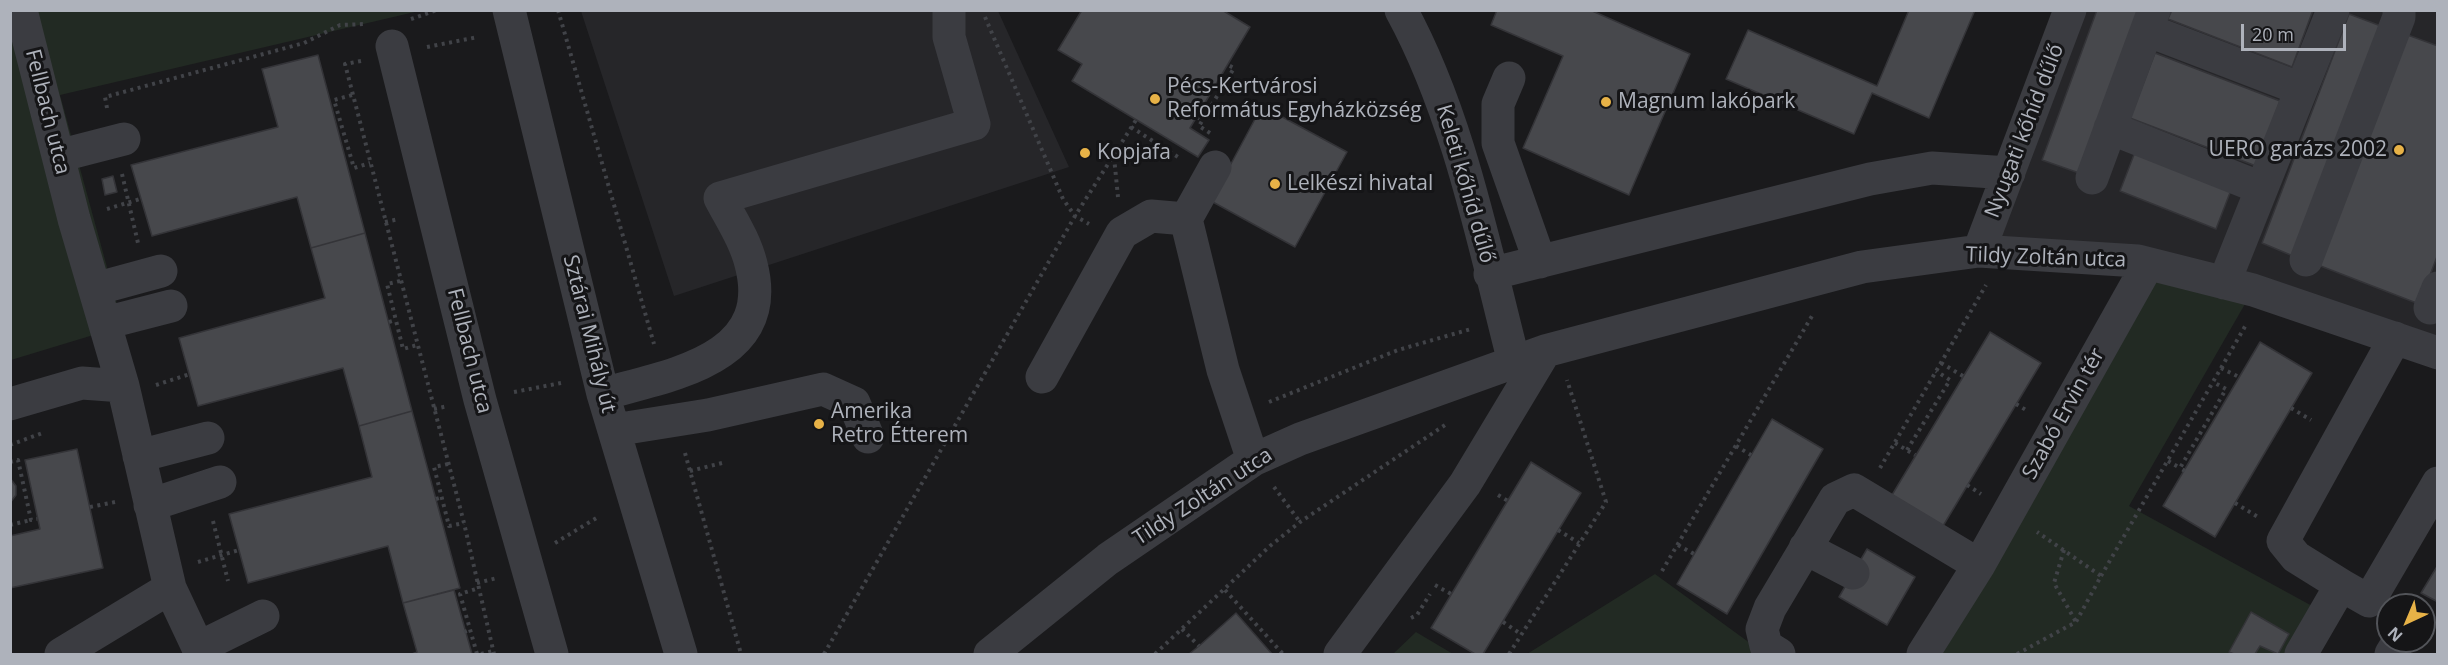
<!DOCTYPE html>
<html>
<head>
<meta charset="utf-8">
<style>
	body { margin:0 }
	#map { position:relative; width:2448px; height:665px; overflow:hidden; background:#1a1a1c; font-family:"Open Sans",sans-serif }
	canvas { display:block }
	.frame { position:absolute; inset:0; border:12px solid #aeb2bb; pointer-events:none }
	.north { position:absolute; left:2376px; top:593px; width:60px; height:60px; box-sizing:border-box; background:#151517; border:2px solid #525459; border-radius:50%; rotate:224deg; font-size:16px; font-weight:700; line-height:24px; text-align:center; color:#aeb2bb }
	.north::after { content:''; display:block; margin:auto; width:21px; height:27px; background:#e7b247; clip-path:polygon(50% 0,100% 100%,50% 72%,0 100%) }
	.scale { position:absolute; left:2241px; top:24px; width:105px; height:27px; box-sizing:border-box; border:3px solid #aeb2bb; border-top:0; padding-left:8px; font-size:18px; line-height:21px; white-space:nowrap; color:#aeb2bb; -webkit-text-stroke:4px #151517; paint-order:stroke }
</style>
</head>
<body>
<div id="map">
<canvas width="2448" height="665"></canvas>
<div class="frame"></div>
<div class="north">N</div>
<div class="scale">20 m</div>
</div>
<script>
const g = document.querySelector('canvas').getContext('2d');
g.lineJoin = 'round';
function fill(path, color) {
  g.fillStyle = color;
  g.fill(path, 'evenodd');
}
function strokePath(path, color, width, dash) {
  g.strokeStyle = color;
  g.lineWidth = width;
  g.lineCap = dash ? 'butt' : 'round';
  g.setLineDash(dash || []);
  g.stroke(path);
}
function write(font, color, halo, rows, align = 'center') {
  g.font = font + ' "Open Sans",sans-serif';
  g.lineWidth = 6;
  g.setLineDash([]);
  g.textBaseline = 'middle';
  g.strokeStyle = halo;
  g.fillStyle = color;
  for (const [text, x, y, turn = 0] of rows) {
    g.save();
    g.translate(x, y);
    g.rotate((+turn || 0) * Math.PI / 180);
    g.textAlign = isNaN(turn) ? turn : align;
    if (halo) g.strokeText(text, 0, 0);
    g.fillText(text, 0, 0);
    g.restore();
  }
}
const built = new Path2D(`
	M581 11H998L1069 167 674 296Z
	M2070 11H2437V353L2253 290 1979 251Z`);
const green = new Path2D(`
	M11 11H419L60 95 123 326 11 360Z
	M2148 264 2253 290 2129 506 2325 613 2301 654H1923Z
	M1655 574 1765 654H1527Z
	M1416 632 1453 654H1393Z`);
const building = new Path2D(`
	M1082 10H1222L1250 27 1190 128 1209 140 1198 157 1072 81 1082 64 1058 50Z
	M1497 10H1590L1690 54 1629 195 1523 148 1563 56 1491 25Z
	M1909 10H1975L1929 118 1872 93 1854 134 1726 79 1748 30 1877 86Z
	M2097 10H2138L2079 173 2042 160Z
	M2172 10H2313L2292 67 2168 19Z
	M2349 14 2381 26 2293 256 2262 243Z
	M2405 34 2438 46V254L2419 304 2318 265Z
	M2155 53 2280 101 2256 166 2130 118Z
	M318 55 365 233 311 248 297 197 152 236 131 165 278 127 262 69Z
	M1262 106 1347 152 1295 247 1211 201Z
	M2135 152 2231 190 2216 229 2120 191Z
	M113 176 117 192 105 195 102 179Z
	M365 233 412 411 359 426 343 368 198 406 179 338 325 298 311 248Z
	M1990 332 2041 363 1943 526 1892 495Z
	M2260 342 2312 373 2215 537 2163 506Z
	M412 411 460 588 403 603 388 546 248 583 229 514 372 477 359 426Z
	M1772 419 1823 449 1727 614 1677 584Z
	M77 449 103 568 10 588V536L40 529 25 460Z
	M1531 462 1581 493 1483 654H1475L1431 628Z
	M10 478 16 486V495L10 503Z
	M1867 549 1915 577 1887 625 1839 597Z
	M2438 565V602L2421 593Z
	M454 590 472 654H412L417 652 403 603Z
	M2251 612 2289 634 2278 654 2260 646 2255 654H2234L2229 652Z
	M1236 613 1272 654H1189L1199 646Z`);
const path = new Path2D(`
	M558 10 654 344
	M985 17 1063 199 1075 216 1089 224
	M411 19 437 10
	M427 47 478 37
	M361 61 345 64 464 523 494 654
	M352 95 334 100 354 168 370 163
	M107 108 105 97 304 43 340 25 365 24
	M1197 117 1202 120
	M1131 127 1181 159
	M1210 133 1199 126 1234 68 1228 65
	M1114 157 1118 197
	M122 174 138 243
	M107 209 140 199
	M385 222 399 219
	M400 281 387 284 403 349 417 345
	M389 322 396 320
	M1941 363 1963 376
	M2221 368 2239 377
	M156 385 190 374
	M514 392 561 383
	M1269 402 1398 350 1471 329
	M2016 404 2026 410
	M2291 408 2311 420
	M434 409 448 406
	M1895 443 1915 455
	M10 445 45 432
	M1736 446 1751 455
	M1907 450 1950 380 1936 371
	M685 453 741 654
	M2168 461 2180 468
	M10 462 18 460 31 520 37 519
	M448 464 434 467 449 526 464 523
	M1880 468 1986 285
	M690 471 722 463
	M2185 471 2180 468 2226 389 2213 382
	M1967 485 1981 494
	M1274 487 1300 522
	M1498 495 1508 501
	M436 499 442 497
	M2235 503 2258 517
	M90 507 115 502
	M213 521 228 581
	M10 525 31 520
	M1558 530 1579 543
	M555 543 598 517
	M1678 545 1694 554
	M2064 550 2054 583 2076 622
	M198 562 239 550
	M1662 571 1812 316
	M2101 576 2247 323
	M477 583 497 578
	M1435 585 1451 594
	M1225 590 1283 654
	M2407 600 2417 605
	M2424 609 2438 617
	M1411 618 1417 615 1430 594
	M1503 622 1521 634
	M1182 629 1199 646
	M464 632 469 630
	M477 654 460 594 479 588
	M481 654 493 651
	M824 654 1075 216 1136 120
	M1155 654 1270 546 1300 522 1445 425
	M1509 654 1606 502 1567 380
	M2017 654 2076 622 2101 576 2037 532`);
const minor = new Path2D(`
	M21 10 74 219 123 386
	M509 10 603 394 681 654
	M1401 10C1459 116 1484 246 1514 362
	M2147 30 2301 89
	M392 46 480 400 552 654
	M1509 78 1498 104V143L1540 262
	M2110 128 2261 188
	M58 156 124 139
	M2092 178 2154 10
	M1186 219 1215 167
	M1979 251 2070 10
	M2306 260 2399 17V10
	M1490 274 1870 179 1932 168 2009 173
	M2224 283 2333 10
	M95 289 161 271
	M2430 308 2438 288
	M105 323 171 306
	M1042 377 1122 233 1151 216 1186 219 1223 370 1253 460
	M603 394C670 375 776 360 751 264 745 240 731 219 720 198L974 124 949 37V10
	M10 404 82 383 123 386 170 588 201 654
	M614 430 708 415 823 389 854 403 868 437
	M139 456 208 438
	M150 505 220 482
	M1805 548 1853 573
	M2341 585 2296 557 2283 541 2395 338
	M198 648 263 616
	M61 654 170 588
	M990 654 1108 559 1253 460 1300 439 1545 351 1862 267 1979 251 2138 261 2253 290 2438 353
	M1340 654 1465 484 1545 351
	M1779 654 1766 646 1762 629 1770 608 1835 499 1854 490 1979 565
	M1923 654 1979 565 2148 264
	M2301 654 2341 585 2369 601 2438 483
	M2391 654 2399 641`);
const markers = [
	[1155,99,6,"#e7b247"],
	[1606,102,6,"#e7b247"],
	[2399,150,6,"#e7b247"],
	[1085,153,6,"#e7b247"],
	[1275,184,6,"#e7b247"],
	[819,424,6,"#e7b247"]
];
const poiNames = [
	["Pécs-Kertvárosi",1167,87],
	["Református Egyházközség",1167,111],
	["Magnum lakópark",1618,102],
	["UERO garázs 2002",2387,150,"right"],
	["Kopjafa",1097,153],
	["Lelkészi hivatal",1287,184],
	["Amerika",831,412],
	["Retro Étterem",831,436]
];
const streetNames = [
	["Fellbach utca",47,112,76],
	["Nyugati kőhíd dűlő",2025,131,-69],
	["Keleti kőhíd dűlő",1465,184,74],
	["Tildy Zoltán utca",2046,258,2],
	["Sztárai Mihály út",589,334,76],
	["Fellbach utca",469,351,76],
	["Szabó Ervin tér",2064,414,-61],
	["Tildy Zoltán utca",1203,497,-33]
];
fill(built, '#262629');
fill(green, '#222a23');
fill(building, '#47484c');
strokePath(building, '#343438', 1.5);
strokePath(path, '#414348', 4, [3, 4.5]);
strokePath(minor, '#3b3c41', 33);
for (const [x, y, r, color] of markers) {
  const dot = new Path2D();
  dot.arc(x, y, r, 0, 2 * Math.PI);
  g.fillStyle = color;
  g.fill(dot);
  strokePath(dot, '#151517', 2);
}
write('21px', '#aeb2bb', '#151517', poiNames, 'left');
write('21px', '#aeb2bb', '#151517', streetNames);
</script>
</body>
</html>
